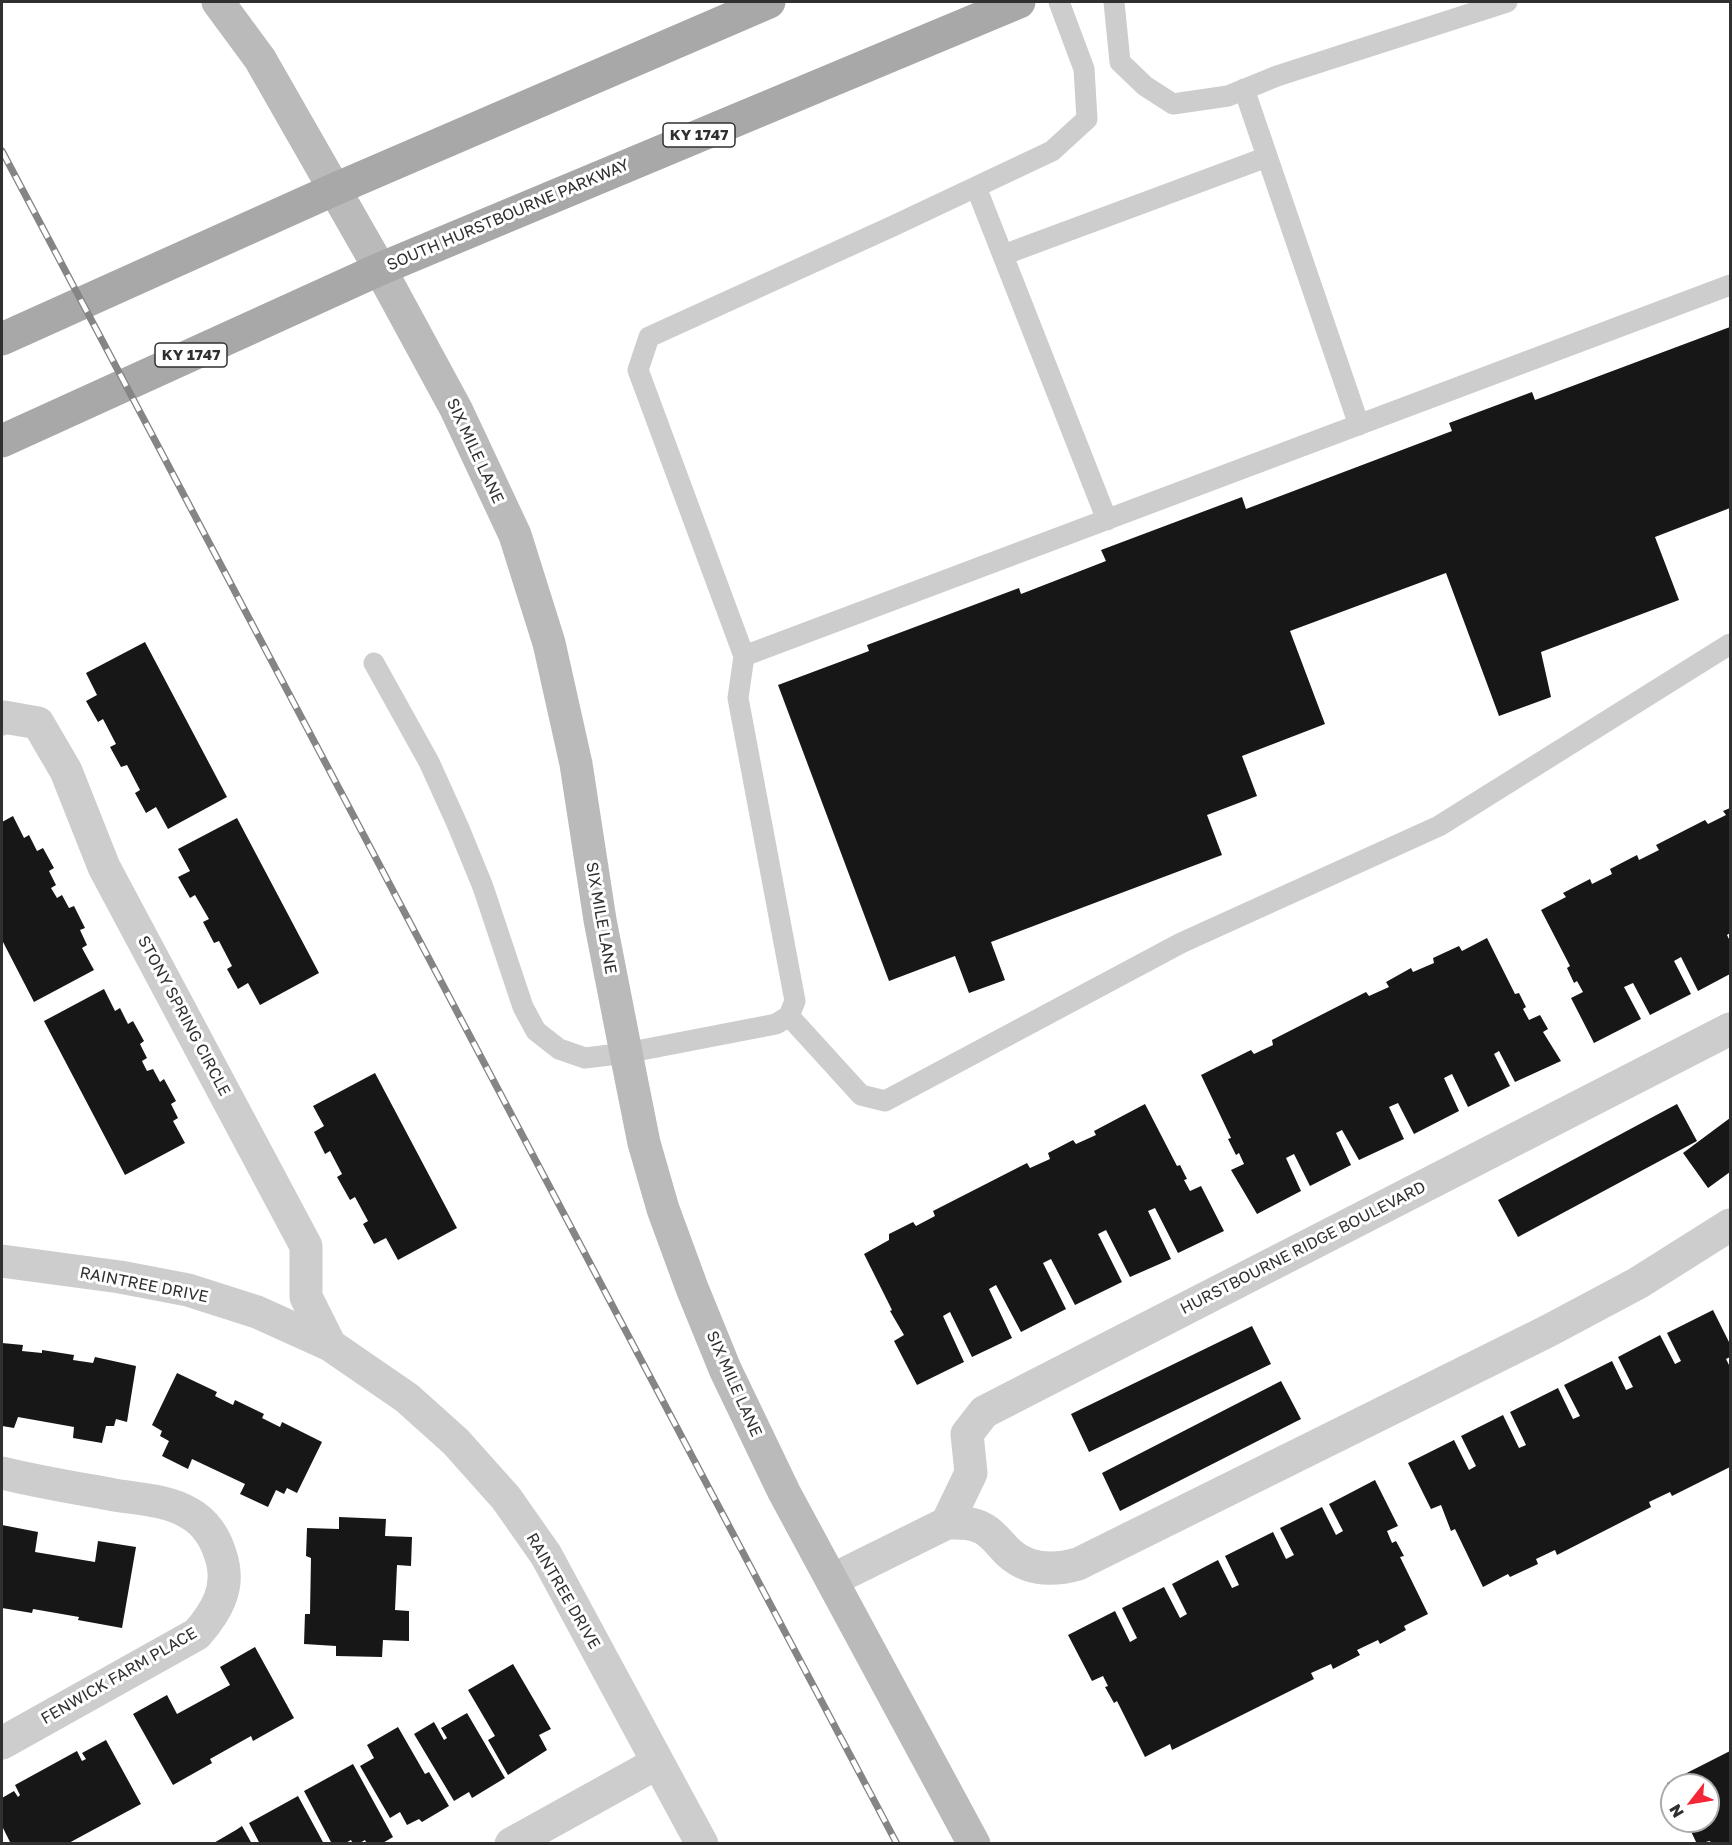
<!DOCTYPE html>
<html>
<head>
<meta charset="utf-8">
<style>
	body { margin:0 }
	#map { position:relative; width:1732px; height:1845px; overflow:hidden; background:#fff; font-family:"Golos Text",sans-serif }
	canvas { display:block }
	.frame { position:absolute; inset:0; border:3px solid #303030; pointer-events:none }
	.north { position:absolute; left:1660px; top:1773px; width:60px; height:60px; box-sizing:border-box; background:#fff; border:2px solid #acacac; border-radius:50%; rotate:239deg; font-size:16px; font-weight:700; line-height:24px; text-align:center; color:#303030 }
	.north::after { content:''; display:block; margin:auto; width:21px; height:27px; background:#f32637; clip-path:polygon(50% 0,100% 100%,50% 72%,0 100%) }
</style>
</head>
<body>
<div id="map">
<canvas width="1732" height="1845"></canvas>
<div class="frame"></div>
<div class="north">N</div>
</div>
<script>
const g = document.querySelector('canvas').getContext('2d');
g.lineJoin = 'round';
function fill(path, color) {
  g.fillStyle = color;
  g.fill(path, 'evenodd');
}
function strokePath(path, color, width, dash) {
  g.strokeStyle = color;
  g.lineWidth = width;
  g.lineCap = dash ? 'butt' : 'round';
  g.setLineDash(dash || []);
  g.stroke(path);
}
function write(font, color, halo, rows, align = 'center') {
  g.font = font + ' "Golos Text",sans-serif';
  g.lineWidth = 6;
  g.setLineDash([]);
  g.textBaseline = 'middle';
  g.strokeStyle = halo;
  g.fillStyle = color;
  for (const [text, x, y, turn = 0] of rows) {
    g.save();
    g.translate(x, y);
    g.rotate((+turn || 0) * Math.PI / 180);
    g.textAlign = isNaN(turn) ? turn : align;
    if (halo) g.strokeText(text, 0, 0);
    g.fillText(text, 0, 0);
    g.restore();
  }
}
const building = new Path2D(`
	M1730 327V508L1655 537 1679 600 1541 652 1551 697 1499 716 1446 573 1290 631 1325 724 1242 756 1257 796 1207 815 1222 855 991 942 1005 980 969 993 955 956 889 981 778 685 869 651 867 645 1019 588 1021 594 1106 561 1101 550 1242 497 1246 509 1452 431 1449 423 1532 392 1535 400Z
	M145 642 227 797 168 829 156 807 146 813 135 793 140 790 127 765 121 767 110 747 116 744 103 719 98 722 86 701 97 695 86 673Z
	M1730 808V933L1727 935 1730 941V974L1698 991 1681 957 1674 961 1691 994 1650 1015 1633 983 1624 987 1641 1019 1594 1043 1571 998 1583 992 1577 981 1574 983 1567 968 1570 966 1541 910 1566 897 1563 893 1590 879 1592 884 1612 874 1610 869 1637 855 1639 860 1659 850 1656 845 1705 820 1708 824 1726 815 1723 811Z
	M13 816 24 838 29 835 37 851 43 848 54 868 49 871 56 885 51 888 57 898 62 895 69 908 74 906 85 928 80 930 87 945 82 948 94 970 34 1002 2 940V822Z
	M237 818 319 973 260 1005 248 983 238 989 227 969 232 966 219 941 214 943 203 922 209 919 195 895 190 898 178 877 190 871 178 849Z
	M1487 938 1515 994 1519 993 1526 1007 1523 1009 1529 1020 1540 1015 1548 1029 1543 1032 1561 1061 1515 1082 1499 1051 1494 1054 1510 1086 1468 1107 1452 1074 1444 1078 1459 1111 1414 1134 1398 1103 1389 1107 1404 1139 1359 1160 1342 1130 1336 1133 1351 1165 1310 1186 1294 1154 1286 1158 1301 1191 1257 1214 1231 1170 1244 1164 1239 1153 1236 1155 1228 1139 1231 1138 1201 1075 1251 1050 1254 1054 1273 1045 1272 1040 1366 992 1369 996 1389 987 1386 982 1411 968 1413 972 1434 963 1433 958 1459 946 1462 951Z
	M104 989 115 1011 120 1008 128 1024 133 1021 144 1041 140 1044 147 1058 142 1061 147 1071 153 1069 160 1082 164 1079 176 1101 171 1104 178 1118 173 1121 185 1143 125 1175 44 1021Z
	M375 1073 457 1228 398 1260 386 1238 374 1244 363 1224 368 1221 355 1197 350 1200 337 1177 342 1174 330 1151 325 1154 314 1132 324 1126 313 1106Z
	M1145 1104 1177 1166 1180 1165 1187 1179 1184 1180 1190 1191 1201 1186 1224 1231 1178 1253 1155 1208 1148 1211 1171 1259 1130 1277 1106 1230 1098 1234 1122 1282 1075 1305 1051 1259 1043 1263 1066 1309 1021 1332 996 1285 989 1289 1012 1338 972 1357 950 1312 943 1316 964 1362 917 1385 894 1341 904 1335 890 1311 892 1310 864 1254 889 1240V1234L913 1222 916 1226 935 1216 933 1211 1027 1163 1030 1168 1050 1159 1048 1153 1073 1140 1076 1144 1096 1135 1094 1131Z
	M1677 1104 1697 1141 1518 1237 1498 1200Z
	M1730 1118V1172L1708 1188 1683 1153Z
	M1713 1310 1730 1344V1357L1726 1359 1730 1367V1467L1672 1496 1670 1492 1649 1502 1651 1507 1557 1555 1555 1550 1536 1559 1538 1564 1510 1577 1508 1574 1483 1587 1455 1529 1451 1531 1441 1505 1431 1509 1408 1463 1454 1440 1469 1470 1476 1466 1461 1436 1503 1415 1519 1448 1526 1445 1510 1412 1558 1388 1573 1419 1580 1416 1564 1385 1612 1361 1626 1390 1633 1387 1618 1357 1660 1335 1675 1364 1681 1361 1667 1333Z
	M1252 1326 1271 1364 1089 1452 1071 1414Z
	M2 1343 23 1345 22 1351 42 1353V1350L74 1355 73 1360 93 1363 95 1357 136 1366 127 1422 116 1419 114 1426H106L102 1443 73 1438 74 1427 18 1417 14 1428 2 1426Z
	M177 1373 217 1392 215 1396 233 1405 235 1400 264 1414 262 1418 280 1427 282 1422 322 1442 297 1493 287 1488 284 1494 276 1490 268 1507 240 1494 245 1484 192 1459 188 1469 162 1456 169 1441 160 1436 162 1431 152 1425Z
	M1281 1381 1301 1419 1120 1511 1102 1473Z
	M1375 1480 1398 1526 1387 1531 1392 1543 1396 1541 1404 1556 1400 1557 1428 1614 1404 1626 1406 1630 1380 1644 1378 1640 1357 1650 1360 1655 1333 1669 1331 1664 1311 1673 1314 1679 1172 1750 1170 1744 1145 1757 1117 1701 1114 1703 1105 1687 1108 1686 1103 1676 1092 1681 1068 1635 1115 1611 1130 1642 1137 1638 1122 1608 1164 1587 1180 1618 1187 1614 1172 1584 1218 1560 1232 1588 1239 1585 1225 1556 1273 1532 1286 1559 1294 1555 1280 1528 1322 1507 1336 1535 1343 1531 1329 1504Z
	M339 1517 386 1519 385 1536 412 1537 411 1566 397 1565 395 1610 409 1611V1641L383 1640 382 1657 336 1656V1646L304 1644 305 1614H310L311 1558 306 1556 307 1528 339 1529Z
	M2 1525 38 1532 35 1552 95 1562 98 1541 136 1547 122 1628 78 1620 79 1617 33 1609 32 1613 2 1608Z
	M255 1647 294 1718 253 1741 251 1736 210 1759 212 1763 173 1785 133 1714 167 1695 177 1714 230 1685 220 1667Z
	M513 1664 551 1729 539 1735 547 1750 508 1775 488 1740 495 1736 468 1690Z
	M467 1713 505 1778 472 1798 469 1792 454 1801 414 1734 434 1722 444 1740 447 1738 441 1728Z
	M398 1727 425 1774 429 1772 449 1806 422 1822 419 1819 407 1825 400 1812 390 1818 360 1766 374 1758 367 1745Z
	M106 1740 141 1804 67 1844H11L2 1826V1798L14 1791 18 1797 20 1795 15 1785 77 1751 82 1761 86 1759 82 1753Z
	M1730 1751V1844H1711L1710 1841 1697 1844 1686 1821H1708V1785H1672V1793L1667 1783Z
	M353 1764 393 1837 381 1844H367L365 1840 358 1844H353L351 1840 344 1844H332L304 1791Z
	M298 1796 324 1844H260L249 1823Z
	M242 1826 252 1844H212L236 1830Z`);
const lane = new Path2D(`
	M1114 2 1120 62 1145 86 1173 104 1228 96 1277 76 1507 2
	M1244 89 1359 425
	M976 187 1107 520
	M1003 255 1267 157
	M744 656 638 370 649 337 893 226 1052 151 1087 119 1084 69 1059 2
	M374 663 429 762 458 826 483 887 523 1007 536 1031 559 1049 585 1058 626 1053 776 1024 789 1016 795 1001 738 698 744 656 1730 285
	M789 1016 861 1095 885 1101 1181 943 1439 826 1730 644`);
const street = new Path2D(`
	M2 719 4 717 38 723 66 771 104 867 306 1246V1297L330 1345
	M2 1261 120 1277 188 1290 257 1312 330 1345 407 1398 456 1442 506 1498 546 1555 702 1844
	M2 1473C39 1482 76 1488 114 1495 139 1499 167 1500 189 1513 207 1523 217 1541 222 1560 230 1589 216 1612 197 1634L2 1743
	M947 1523 971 1473 967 1434 984 1412 1730 1029
	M832 1580 947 1523C960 1523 972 1522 984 1529 993 1534 1001 1545 1008 1552 1028 1571 1053 1571 1078 1564L1548 1331 1638 1283 1730 1225
	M511 1844 657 1763`);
const secondary = new Path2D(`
	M218 2 260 59 380 269 456 409 515 535 549 643 576 764 600 920 626 1053 644 1143 663 1209 692 1288 725 1369 784 1492 974 1844`);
const primary = new Path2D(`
	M2 339 333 190 769 2
	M2 441 380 269 1019 2`);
const rail = new Path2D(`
	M2 151 897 1844`);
const shields = [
	[699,135,72],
	[191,355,72]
];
const shieldNames = [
	["KY 1747",699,135],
	["KY 1747",191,355]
];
const streetNames = [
	["SOUTH HURSTBOURNE PARKWAY",508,215,-23],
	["SIX MILE LANE",475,451,65],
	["SIX MILE LANE",601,918,80],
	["STONY SPRING CIRCLE",184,1016,62],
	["HURSTBOURNE RIDGE BOULEVARD",1303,1248,-27],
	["RAINTREE DRIVE",144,1285,11],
	["SIX MILE LANE",734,1384,66],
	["RAINTREE DRIVE",563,1591,60],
	["FENWICK FARM PLACE",119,1676,-30]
];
fill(building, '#171717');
strokePath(lane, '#cdcdcd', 21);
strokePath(street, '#cdcdcd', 33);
strokePath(secondary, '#bababa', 33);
strokePath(primary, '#a8a8a8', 33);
strokePath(rail, '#858585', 7);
strokePath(rail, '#fff', 4.5, [14]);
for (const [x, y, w] of shields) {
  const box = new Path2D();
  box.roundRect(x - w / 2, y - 12, w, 24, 4.5);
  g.fillStyle = '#fff';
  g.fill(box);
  strokePath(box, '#303030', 1.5);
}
write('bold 15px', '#303030', null, shieldNames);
write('16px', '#303030', '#fff', streetNames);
</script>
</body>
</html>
